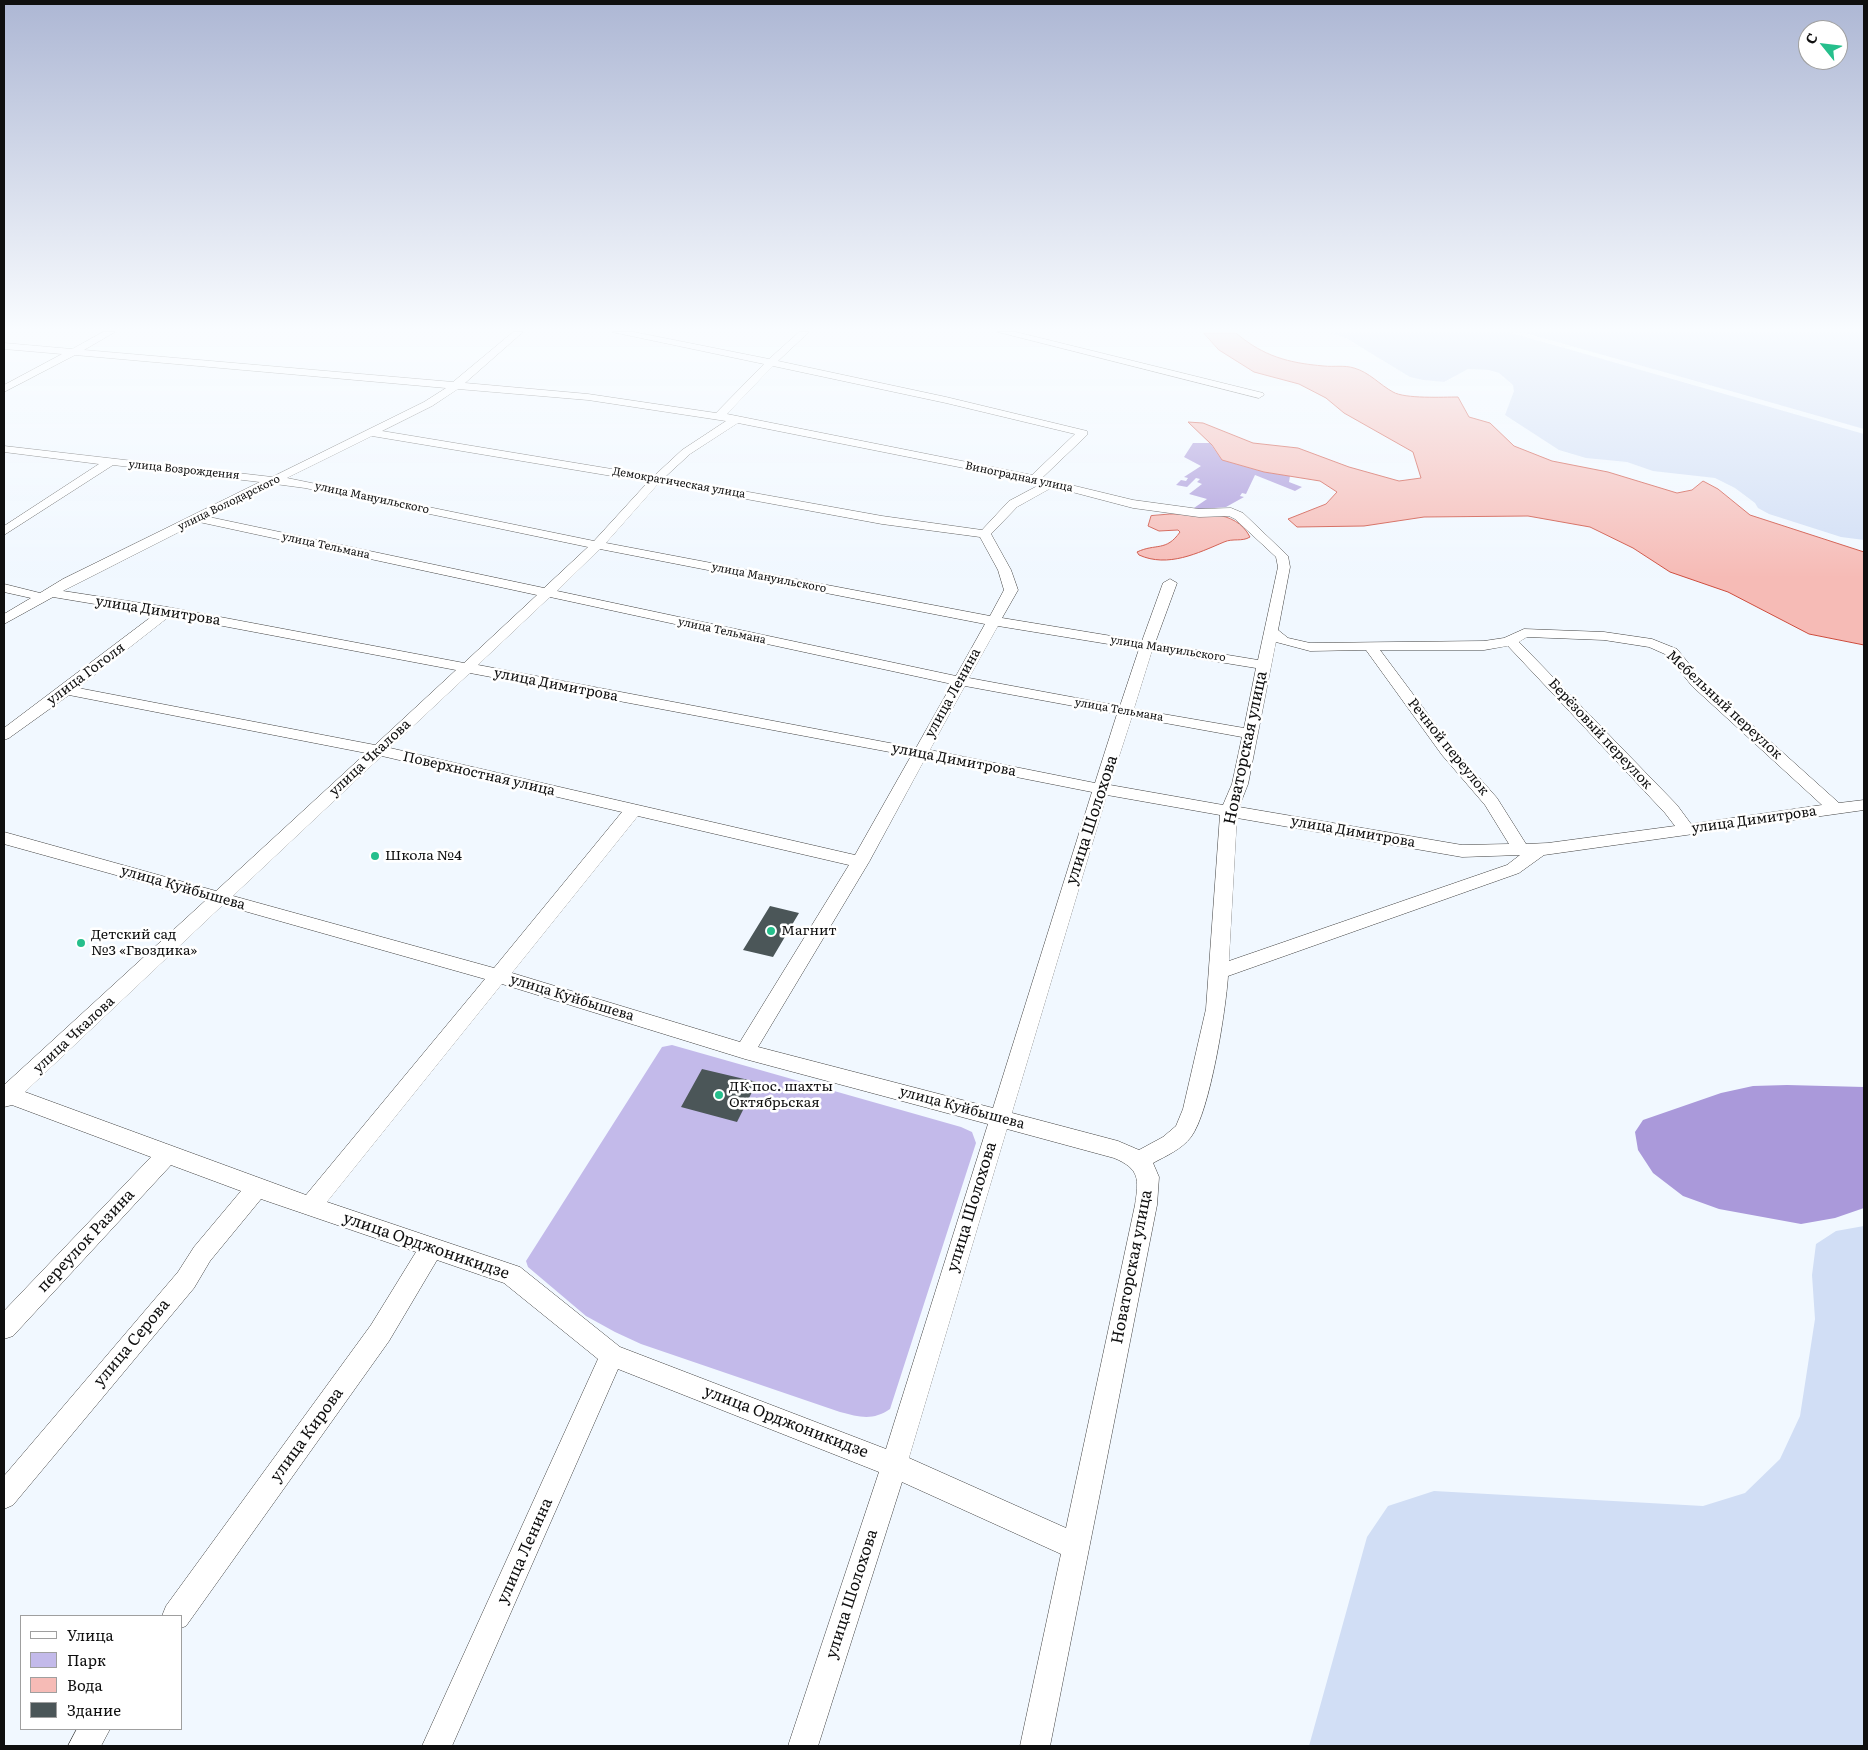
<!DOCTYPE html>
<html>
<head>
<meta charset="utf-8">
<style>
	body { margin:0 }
	#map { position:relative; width:1868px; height:1750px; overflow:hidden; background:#f1f8ff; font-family:Literata,serif }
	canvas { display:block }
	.frame { position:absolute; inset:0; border:5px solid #0f0f0f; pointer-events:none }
	.legend { position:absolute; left:20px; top:1615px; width:162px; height:115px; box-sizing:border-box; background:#fff; border:1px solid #9f9f9f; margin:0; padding:6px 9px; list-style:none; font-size:15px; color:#0f0f0f }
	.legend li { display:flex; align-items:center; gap:10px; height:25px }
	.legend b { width:25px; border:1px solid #9f9f9f }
	.north { position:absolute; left:1798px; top:20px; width:50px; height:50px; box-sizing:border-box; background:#fff; border:1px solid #9f9f9f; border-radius:50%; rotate:299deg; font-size:14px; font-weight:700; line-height:20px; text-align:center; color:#0f0f0f }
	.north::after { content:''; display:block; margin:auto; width:18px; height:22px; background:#26bf8c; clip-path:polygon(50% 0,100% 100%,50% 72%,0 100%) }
</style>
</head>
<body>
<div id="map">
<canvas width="1868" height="1750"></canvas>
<div class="frame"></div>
<ul class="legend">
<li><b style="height:6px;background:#fff"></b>Улица</li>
<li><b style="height:14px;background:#c3baea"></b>Парк</li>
<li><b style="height:14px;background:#f6bbb6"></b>Вода</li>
<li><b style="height:14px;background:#4b5658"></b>Здание</li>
</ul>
<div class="north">С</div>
</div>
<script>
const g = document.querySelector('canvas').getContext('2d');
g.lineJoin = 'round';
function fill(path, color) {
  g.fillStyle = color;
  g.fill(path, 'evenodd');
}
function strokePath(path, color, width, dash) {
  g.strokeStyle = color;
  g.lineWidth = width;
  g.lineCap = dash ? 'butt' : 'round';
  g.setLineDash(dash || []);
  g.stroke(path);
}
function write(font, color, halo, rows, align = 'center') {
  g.font = font + ' Literata,serif';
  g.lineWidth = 5;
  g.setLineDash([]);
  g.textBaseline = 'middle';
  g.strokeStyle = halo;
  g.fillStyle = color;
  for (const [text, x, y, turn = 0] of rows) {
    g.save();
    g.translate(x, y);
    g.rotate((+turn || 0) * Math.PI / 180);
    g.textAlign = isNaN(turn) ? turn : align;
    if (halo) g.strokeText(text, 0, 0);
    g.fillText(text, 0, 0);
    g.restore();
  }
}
const farmland = new Path2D(`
	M1331 333H1512L1864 434V540L1841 537 1769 514 1758 508 1755 503 1735 488 1715 478 1653 471 1627 462 1586 458 1559 450 1505 415 1514 391 1513 385 1499 373 1489 370 1468 369 1444 382 1423 380 1410 377 1346 338Z
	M1525 333H1864V429L1685 378Z
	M1864 1226V1746H1309L1367 1537 1388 1506 1434 1491 1703 1506 1745 1493 1780 1459 1800 1416 1815 1319 1812 1275 1816 1244 1836 1231Z`);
const green = new Path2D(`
	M672 1045 961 1127 972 1132 976 1143 890 1409C873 1421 859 1417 840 1412L641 1344 615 1332 586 1316 528 1267 526 1261 662 1047Z`);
const forest = new Path2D(`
	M1193 443H1210L1222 460 1264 472 1290 476 1289 482 1302 487 1295 491 1255 475 1246 494 1242 493 1240 496 1244 497 1226 507 1191 510 1207 499 1189 494 1202 484 1197 482 1200 479 1196 478 1187 487 1176 485 1181 480 1186 481 1188 478 1184 477 1201 466 1184 457Z
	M1787 1085 1864 1087V1208L1835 1218 1801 1224 1719 1209 1683 1196 1653 1173 1638 1150 1635 1132 1643 1120 1721 1093 1753 1086Z`);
const water = new Path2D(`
	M1204 333H1236C1263 356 1288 363 1324 366 1333 367 1345 365 1354 368 1369 372 1380 385 1393 392 1405 399 1443 397 1458 397L1469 417 1490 423 1514 446 1552 461 1608 472 1677 493 1692 490 1703 481 1718 489 1750 515 1864 552V645L1809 634 1728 592 1670 572 1633 548 1590 527 1528 516 1424 517 1364 526 1297 527 1288 519 1326 504 1337 492 1320 481 1264 472 1222 460 1212 445 1188 422 1203 423 1253 443 1298 448 1349 467 1399 481 1421 478 1413 452 1344 413 1326 398 1299 384 1254 372 1219 350Z
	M1170 514C1199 514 1235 508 1250 537 1242 542 1233 538 1224 542 1198 553 1168 568 1139 555L1137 552C1156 543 1166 552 1180 532L1178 530 1159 531 1148 526 1151 516Z`);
const building = new Path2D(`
	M770 906 799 913 773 957 743 950Z
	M702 1069 757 1082 737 1122 681 1107Z`);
const minor = new Path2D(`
	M103 332H115L84 350 453 382 513 332H523L465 383 588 394 716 413 764 364 612 332H634L769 359 799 332H809L778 361 946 397 1087 431V435L1042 478 1133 500 1199 509 1231 508 1243 513 1288 556 1290 567 1278 630 1288 638 1310 643 1484 641 1504 638 1524 629 1604 632 1652 639 1677 649 1702 680 1839 803 1864 800V810L1544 855 1519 873 1228 976C1226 1009 1210 1112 1191 1137 1182 1149 1166 1156 1153 1163L1159 1177 1157 1205 1050 1746H1020L1061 1554 902 1482 818 1746H788L879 1472 618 1369 452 1746H422L598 1359 504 1283 437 1260 389 1341 186 1626 181 1628V1616H162L166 1606 371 1325 416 1252 261 1199 210 1261 194 1288 13 1505 4 1509V1476L178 1272 194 1247 241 1191 171 1165 13 1336 4 1339V1311L151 1157 12 1105 4 1107V1085L206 900 4 844V832L216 891 366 753 69 695 9 738 4 740V728L155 614 53 597 4 624V614L31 598 4 592V584L40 593 63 579 260 482 113 465 4 535V526L99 464 4 452V446L272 477 424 402 446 388 75 355 4 392V385L62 354 4 349V343L72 349ZM773 366 946 403 1075 434 1032 475 727 414ZM458 389 588 400 726 421 682 450 654 476 382 431 432 406ZM738 423 1034 482 1041 484 1009 501 982 530 882 516 665 477 690 454ZM372 436 648 482 594 541 287 478ZM659 483 882 524 980 537 998 570 1004 590 990 616 606 543ZM275 484 305 488 588 547 544 588 209 517ZM1053 487 1133 508 1199 517 1229 516 1235 519 1276 557 1278 567 1258 660 1155 643 1177 583 1170 579 1163 583 1142 641 1002 618 1018 590 1011 570 991 534 1017 507ZM199 522 537 595 464 663 167 607 63 591ZM600 549 985 624 956 676 557 591ZM550 597 952 684 916 748 478 665ZM170 616 456 670 375 745 78 688ZM998 626 1139 649 1120 706 969 678ZM1527 637 1604 640 1649 647 1667 655 1692 686 1822 805 1691 824 1677 805 1519 642ZM1276 642 1310 651 1366 650 1442 755 1485 805 1509 844 1462 845 1239 807 1248 784ZM1508 646 1665 813 1675 826 1548 843 1526 844 1497 798 1454 749 1380 650H1484ZM1152 651 1256 668 1244 728 1134 709ZM470 673 911 756 855 855 390 748ZM965 686 1117 714 1095 783 930 750ZM1132 717 1242 737 1232 784 1223 805 1110 785ZM382 756 622 812 494 968 233 896ZM925 759 1092 792 993 1108 758 1047 869 862ZM1107 795 1220 815 1206 1009 1183 1109 1176 1126 1163 1137 1139 1150 1118 1141 1012 1113ZM638 816 849 865 740 1042 512 973ZM1237 818 1462 857 1520 855 1507 865 1229 961ZM223 905 485 979 306 1195 25 1092ZM502 984 745 1059 988 1124 886 1449 620 1347 520 1267 327 1202ZM1007 1129 1114 1158C1140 1169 1139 1179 1135 1205L1066 1528 909 1458Z
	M998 332H1016L1263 393 1264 395 1259 398Z
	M77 1729H110L101 1746H68Z`);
const markers = [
	[375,856,5,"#26bf8c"],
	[771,931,5,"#26bf8c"],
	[81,943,5,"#26bf8c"],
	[719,1095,5,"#26bf8c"]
];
const farStreetnames = [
	["улица Возрождения",184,470,6],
	["Виноградная улица",1019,477,12],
	["Демократическая улица",679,483,10],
	["улица Мануильского",372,498,12],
	["улица Володарского",229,503,-26],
	["улица Тельмана",326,546,12],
	["улица Мануильского",769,578,11],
	["улица Тельмана",722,631,12],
	["улица Мануильского",1168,649,9],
	["улица Тельмана",1119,710,10]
];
const streetNames = [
	["улица Димитрова",158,611,9],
	["улица Гоголя",86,674,-37],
	["улица Димитрова",556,685,11],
	["улица Ленина",953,693,-61],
	["Мебельный переулок",1724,705,43],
	["Берёзовый переулок",1600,734,47],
	["Речной переулок",1448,747,51],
	["улица Чкалова",370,758,-43],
	["улица Димитрова",954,760,11],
	["Поверхностная улица",479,774,13],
	["улица Димитрова",1754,820,-8],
	["улица Димитрова",1353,832,10],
	["улица Куйбышева",183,888,16],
	["улица Куйбышева",572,998,17],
	["улица Чкалова",74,1035,-43],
	["улица Куйбышева",962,1108,15]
];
const poiNames = [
	["Школа №4",385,856],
	["Магнит",781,931],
	["Детский сад",91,935],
	["№3 «Гвоздика»",91,951],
	["ДК пос. шахты",729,1087],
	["Октябрьская",729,1103]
];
const nearStreetnames = [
	["Новаторская улица",1246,748,-78],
	["улица Шолохова",1092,820,-72],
	["улица Шолохова",972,1207,-73],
	["переулок Разина",86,1241,-47],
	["улица Орджоникидзе",426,1246,19],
	["Новаторская улица",1132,1267,-79],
	["улица Серова",132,1343,-50],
	["улица Орджоникидзе",786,1422,21],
	["улица Кирова",307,1435,-54],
	["улица Ленина",525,1551,-66],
	["улица Шолохова",852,1594,-72]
];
fill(farmland, '#d1def5');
fill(green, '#c3baea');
fill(forest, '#aa99da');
fill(water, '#f6bbb6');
strokePath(water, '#cd4c3d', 1);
fill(building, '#4b5658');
strokePath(minor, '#424242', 1);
fill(minor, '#fff');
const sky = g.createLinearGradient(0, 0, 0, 578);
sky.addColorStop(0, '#adb7d4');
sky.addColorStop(0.57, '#f9fcff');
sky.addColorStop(1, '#f9fcff00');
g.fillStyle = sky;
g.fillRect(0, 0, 1868, 578);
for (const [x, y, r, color] of markers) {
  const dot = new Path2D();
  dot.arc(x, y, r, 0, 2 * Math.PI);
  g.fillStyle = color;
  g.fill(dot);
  strokePath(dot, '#fff', 2);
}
write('11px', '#0f0f0f', '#fff', farStreetnames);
write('14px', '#0f0f0f', '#fff', streetNames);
write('14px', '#0f0f0f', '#fff', poiNames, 'left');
write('16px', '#0f0f0f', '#fff', nearStreetnames);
</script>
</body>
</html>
